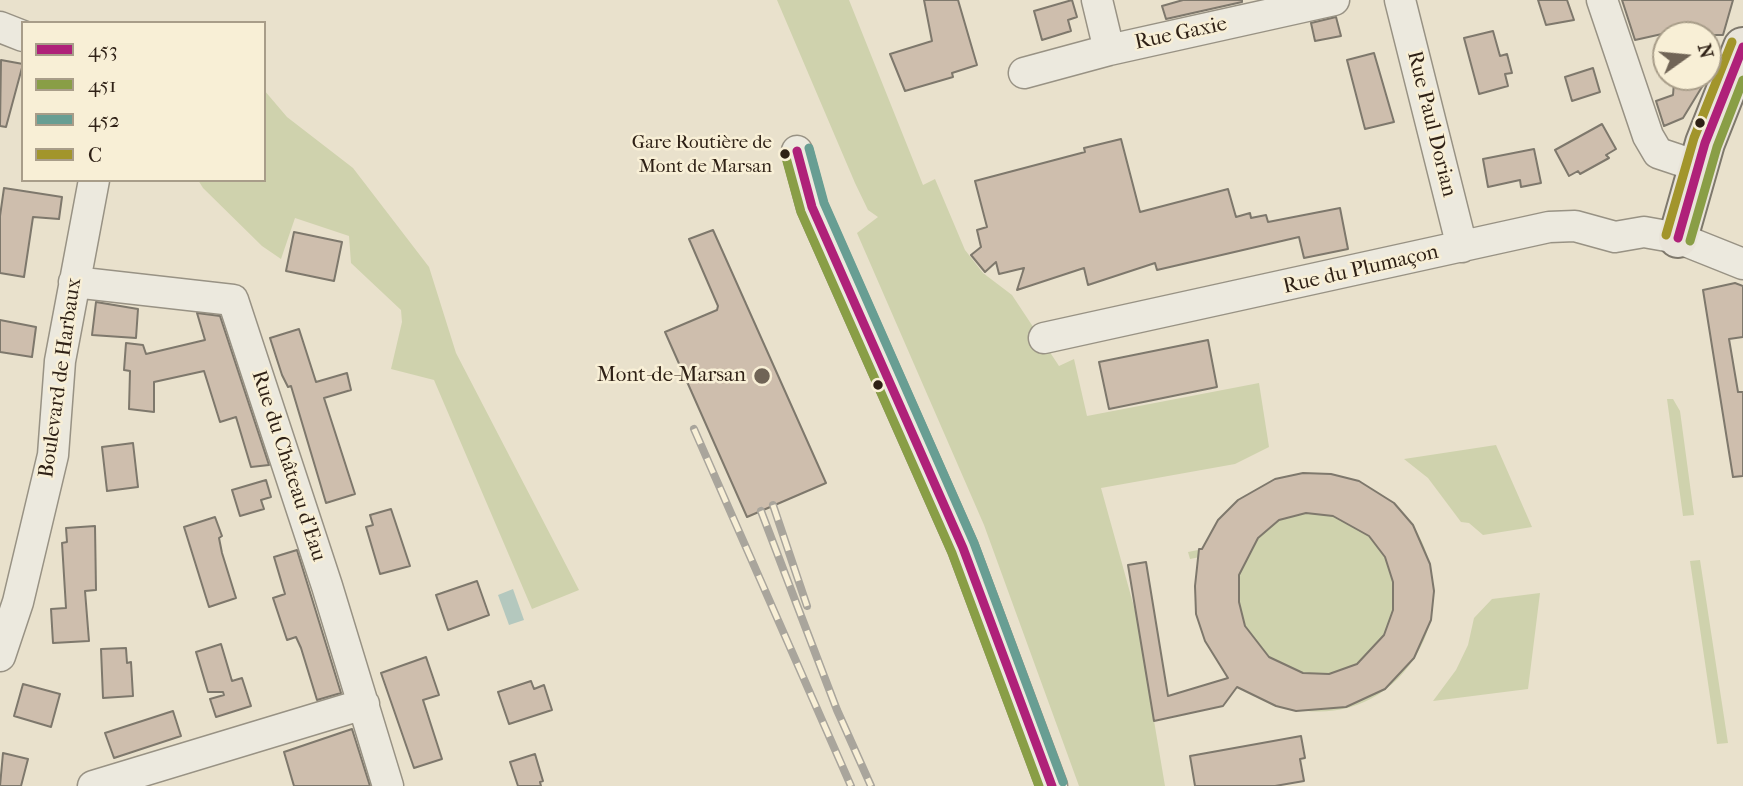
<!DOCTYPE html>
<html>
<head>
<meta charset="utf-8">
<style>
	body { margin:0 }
	#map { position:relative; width:1743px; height:786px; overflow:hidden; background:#e9e1cc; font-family:"IM FELL French Canon",serif }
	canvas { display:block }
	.legend { position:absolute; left:21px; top:21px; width:245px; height:161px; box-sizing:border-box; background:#f8efd6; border:2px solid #a89d89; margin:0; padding:9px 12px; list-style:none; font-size:21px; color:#2f2116 }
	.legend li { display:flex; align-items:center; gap:14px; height:35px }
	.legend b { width:35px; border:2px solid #a89d89 }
	.north { position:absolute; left:1652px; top:21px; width:70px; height:70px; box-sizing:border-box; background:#f8efd6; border:2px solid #a89d89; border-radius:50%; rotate:75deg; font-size:19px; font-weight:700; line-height:28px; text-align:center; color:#2f2116 }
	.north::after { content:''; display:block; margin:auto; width:24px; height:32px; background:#706456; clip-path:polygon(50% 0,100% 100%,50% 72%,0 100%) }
</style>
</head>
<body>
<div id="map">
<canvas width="1743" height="786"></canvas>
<ul class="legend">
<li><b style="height:9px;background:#af2179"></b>453</li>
<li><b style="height:9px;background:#899e46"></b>451</li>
<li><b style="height:9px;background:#689e93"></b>452</li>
<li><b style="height:9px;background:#a2952b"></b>C</li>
</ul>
<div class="north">N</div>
</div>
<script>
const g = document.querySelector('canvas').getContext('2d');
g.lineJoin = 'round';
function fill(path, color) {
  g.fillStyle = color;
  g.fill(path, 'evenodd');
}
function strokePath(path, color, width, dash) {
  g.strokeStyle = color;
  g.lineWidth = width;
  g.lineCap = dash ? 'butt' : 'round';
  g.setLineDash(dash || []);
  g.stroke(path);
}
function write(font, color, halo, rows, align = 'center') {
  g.font = font + ' "IM FELL French Canon",serif';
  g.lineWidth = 5;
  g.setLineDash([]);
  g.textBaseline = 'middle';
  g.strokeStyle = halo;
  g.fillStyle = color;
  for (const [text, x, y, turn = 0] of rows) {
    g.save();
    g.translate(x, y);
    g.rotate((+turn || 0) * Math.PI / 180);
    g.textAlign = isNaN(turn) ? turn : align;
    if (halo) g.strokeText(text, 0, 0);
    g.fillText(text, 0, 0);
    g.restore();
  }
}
const green = new Path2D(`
	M777 0H849L923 185 935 179 965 250 983 273 1012 295 1059 366 1074 359 1087 416 1259 383 1269 447 1235 464 1101 488 1136 614 1165 786H1079L984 525 857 233 878 217 868 210 855 183Z
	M264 90 287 117 353 168 429 267 456 353 579 590 532 609 434 380 391 369 402 322 401 310 351 263 349 236 295 218 281 259 262 246 203 188 198 180H264Z
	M1667 399H1673L1680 411 1694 515 1683 516Z
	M1496 445 1532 527 1483 535 1469 523 1461 522 1428 478 1404 459Z
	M1317 473C1362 477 1403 499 1422 542 1436 573 1438 608 1424 640 1363 775 1164 703 1200 557L1190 559 1188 552 1203 549C1226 502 1264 474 1317 473Z
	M1700 560 1728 743 1717 744 1690 561Z
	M1540 593 1528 689 1433 701 1456 670 1468 645 1474 618 1492 599Z`);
const water = new Path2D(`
	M513 589 524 620 509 625 498 595Z`);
const building = new Path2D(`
	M924 0H958L977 65 952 73 953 77 905 91 890 54 932 41Z
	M1072 0 1077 17 1068 20 1071 31 1042 40 1034 11Z
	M1183 0H1242V2L1166 19 1162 6Z
	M1538 0H1567L1574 20 1546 25Z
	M1622 0H1733L1723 35H1681L1680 30 1635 40Z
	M1336 17 1341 36 1315 41 1311 23Z
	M1493 31 1500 56 1507 54 1512 73 1505 74 1508 86 1479 94 1464 38Z
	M1374 53 1394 122 1365 129 1347 60Z
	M1 60 23 64 6 127 0 126Z
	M1593 68 1600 92 1572 101 1565 77Z
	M1684 77H1708L1683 118 1664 126 1656 101 1673 95 1674 82Z
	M1602 124 1616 149 1606 155 1609 158 1580 174 1578 171 1569 176 1555 150Z
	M1121 139 1140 212 1228 189 1236 217 1250 213 1251 218 1266 215 1268 222 1340 208 1348 249 1304 258 1299 237 1157 270 1155 263 1088 285 1084 268 1017 290 1024 268 999 274 996 262 985 272 971 255 981 247 977 230 987 227 975 181 1085 152 1084 148Z
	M1534 149 1541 183 1521 187 1520 180 1488 187 1483 159Z
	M4 188 62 197 59 219 33 217 24 277 0 273V216Z
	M713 230 826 483 747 517 665 332 717 310 718 306 689 239Z
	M294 232 342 242 334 281 286 271Z
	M1735 283 1743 286V337L1729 339 1738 392H1743V476L1733 477 1703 290Z
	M96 302 138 309 136 338 92 335Z
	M197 313 220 316 269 465 251 467 236 417 220 422 204 371 154 382V412L129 409 130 371 124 370 126 343 143 345 146 354 205 340Z
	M0 320 36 327 32 357 0 352Z
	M299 329 316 382 347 373 351 390 324 398 355 494 326 503 291 386 288 387 282 375 270 338Z
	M1208 340 1217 387 1109 409 1099 362Z
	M133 443 138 487 107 491 102 447Z
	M1303 473 1331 474 1359 481 1394 503 1413 525 1430 564 1434 591 1431 620 1414 658 1385 689 1346 707 1296 711 1276 706 1237 687 1223 706 1154 721 1128 565 1146 562 1168 696 1228 678 1205 641 1196 614 1195 586 1199 549H1202L1218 520 1238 500 1275 479ZM1306 513 1333 516 1369 536 1385 557 1393 582V610L1384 635 1357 664 1329 674 1303 673 1269 657 1245 626 1239 602V575L1258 538 1279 520Z
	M266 480 271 497 261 500 264 509 240 516 232 490Z
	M391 509 410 566 380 574 366 527 373 525 370 515Z
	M215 517 222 536 219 538 222 553 236 598 209 607 184 527Z
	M95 526 96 590 85 591 89 641 53 643 51 609 66 608 62 543 67 542 66 528Z
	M297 550 341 693 317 700 301 648 296 637 287 640 273 598 285 594 274 557Z
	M477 581 489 615 448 630 436 595Z
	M221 644 232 681 242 678 251 706 216 717 210 699 224 695 223 692H208L196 652Z
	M126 648 127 663 131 662 133 696 103 698 101 649Z
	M426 657 439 695 423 700 442 759 414 768 381 673Z
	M531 681 534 689 544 685 552 710 509 724 498 692Z
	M23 684 60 694 51 727 14 716Z
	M173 711 181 736 114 758 105 733Z
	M352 729 370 786H294L284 752Z
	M1301 736 1305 758 1300 759 1304 781 1275 786H1195L1190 756Z
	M3 753 28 759 21 786H0Z
	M535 754 543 781 540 782 541 786H518L510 762Z`);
const minor = new Path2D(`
	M1097 0 1109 50
	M1400 0 1462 247
	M1602 0 1648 136 1658 153 1697 166
	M0 27 23 36
	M1024 73 1109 50 1334 0
	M797 151 812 207 963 548 1052 786
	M74 282 233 300 327 586 388 786
	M1044 338 1549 227 1575 226 1615 237 1644 232 1678 238 1743 264
	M0 656 18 602 53 455 60 361 94 180
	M93 786 364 704`);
const major = new Path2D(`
	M1678 238 1705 143 1743 47`);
const rail = new Path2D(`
	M694 429 851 786
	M773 505 807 606
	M761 511 837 710 871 786`);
const bus1 = new Path2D(`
	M797 151 812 207 963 548 1052 786
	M1678 238 1705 143 1743 47`);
const bus2 = new Path2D(`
	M785 154 801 212 952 553 1039 786
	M1690 241 1717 147 1743 80`);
const bus3 = new Path2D(`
	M809 148 824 203 974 543 1063 782`);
const bus4 = new Path2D(`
	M1666 235 1694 138 1732 42`);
const markers = [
	[1700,123,6,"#2f2116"],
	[785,154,6,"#2f2116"],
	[762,376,9,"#706456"],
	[878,385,6,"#2f2116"]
];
const busNames = [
	["Gare Routière de",772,143],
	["Mont de Marsan",772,167]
];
const streetNames = [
	["Rue Gaxie",1181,34,-12],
	["Rue Paul Dorian",1431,124,76],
	["Rue du Plumaçon",1361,270,-13],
	["Boulevard de Harbaux",61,378,-82],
	["Rue du Château d'Eau",288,466,72]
];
const poiNames = [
	["Mont-de-Marsan",746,376]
];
fill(green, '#cfd2ad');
fill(water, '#b4c8be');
fill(building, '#cebead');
strokePath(building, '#7e786c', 2);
strokePath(minor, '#989284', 33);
strokePath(major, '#7e786c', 42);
strokePath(minor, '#ece9de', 30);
strokePath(major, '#e9e4d9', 38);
strokePath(rail, '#a9a59c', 8);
strokePath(rail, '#f8efd6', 5, [16]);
strokePath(bus1, '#af2179', 9);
strokePath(bus2, '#899e46', 9);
strokePath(bus3, '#689e93', 9);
strokePath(bus4, '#a2952b', 9);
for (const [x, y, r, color] of markers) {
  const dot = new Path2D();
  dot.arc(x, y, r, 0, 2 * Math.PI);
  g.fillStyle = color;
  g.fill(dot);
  strokePath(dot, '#f8efd6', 2.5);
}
write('19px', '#2f2116', '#f8efd6', busNames, 'right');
write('21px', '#2f2116', '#f8efd6', streetNames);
write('21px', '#2f2116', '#f8efd6', poiNames, 'right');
</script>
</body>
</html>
